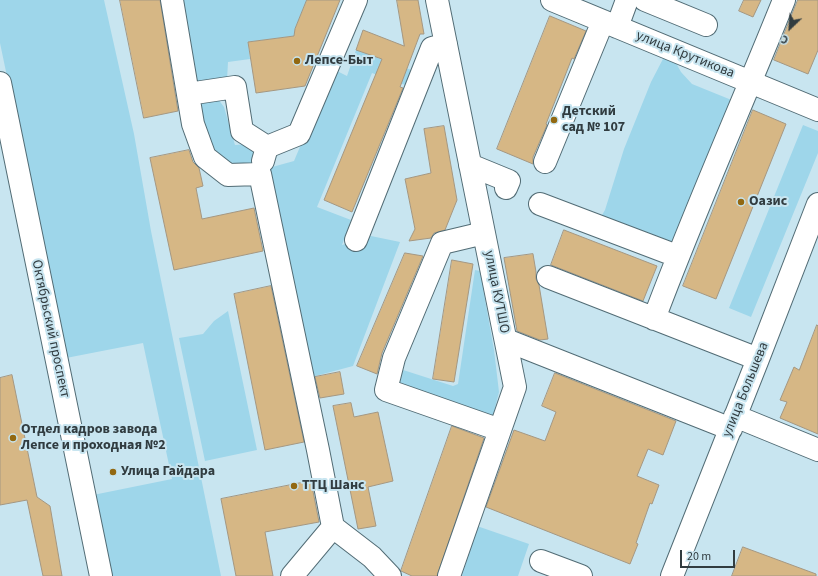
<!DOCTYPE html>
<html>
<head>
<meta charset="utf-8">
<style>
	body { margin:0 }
	#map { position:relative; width:818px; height:576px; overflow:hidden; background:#c8e5f0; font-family:"Source Sans 3",sans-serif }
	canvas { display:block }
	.north { position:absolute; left:770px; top:8px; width:40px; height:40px; -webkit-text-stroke:3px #c8e5f0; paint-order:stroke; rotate:205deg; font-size:11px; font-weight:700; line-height:16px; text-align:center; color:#313c40 }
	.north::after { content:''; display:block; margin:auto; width:14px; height:18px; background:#313c40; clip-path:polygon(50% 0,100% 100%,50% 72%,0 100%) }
	.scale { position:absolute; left:680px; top:550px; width:55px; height:18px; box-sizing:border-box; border:2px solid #313c40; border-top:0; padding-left:5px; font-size:12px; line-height:14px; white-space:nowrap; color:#313c40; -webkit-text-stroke:3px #c8e5f0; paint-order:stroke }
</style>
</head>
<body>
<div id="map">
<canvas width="818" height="576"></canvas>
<div class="north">С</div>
<div class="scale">20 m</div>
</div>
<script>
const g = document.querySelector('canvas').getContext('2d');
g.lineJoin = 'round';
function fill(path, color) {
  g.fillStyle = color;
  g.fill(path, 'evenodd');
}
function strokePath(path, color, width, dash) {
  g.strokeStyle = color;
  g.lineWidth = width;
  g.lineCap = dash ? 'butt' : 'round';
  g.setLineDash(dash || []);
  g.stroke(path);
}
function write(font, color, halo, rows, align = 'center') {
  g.font = font + ' "Source Sans 3",sans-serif';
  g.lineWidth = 4;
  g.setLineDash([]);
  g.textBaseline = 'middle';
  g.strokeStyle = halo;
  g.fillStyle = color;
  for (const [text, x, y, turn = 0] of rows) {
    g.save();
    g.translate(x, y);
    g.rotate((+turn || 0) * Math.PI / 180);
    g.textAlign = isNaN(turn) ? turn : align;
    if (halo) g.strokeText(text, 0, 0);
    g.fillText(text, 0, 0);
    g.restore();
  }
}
const green = new Path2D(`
	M0 0H104L134 134 151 231 221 576H111L93 495 172 479 143 343 66 358 0 43Z
	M183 0H308L294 36 248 42 250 59 228 62 227 80 191 83Z
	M356 50 414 71 408 86 372 73 317 207 351 220 342 245 371 236 400 242 353 366 308 378 278 205 270 195 265 169 294 161 333 69 347 76Z
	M664 57 676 63 681 72 692 84 734 101 667 256 596 225 605 210 624 149 651 82Z
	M218 99 224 107 235 145 251 144 255 162C210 171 209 140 198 106L199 101Z
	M803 125 818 131V153L751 317 729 308Z
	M475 270 480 271 494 350 499 392 491 424 394 391 400 369 453 386 458 384Z
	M228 311 257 450 205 461 179 338 203 334 214 321Z
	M477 526 529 544 518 576H462Z`);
const building = new Path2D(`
	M120 0H160L178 111 144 118Z
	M307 0H340L305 86 256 93 248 42 294 36 295 29Z
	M397 0H418L424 34H420L400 87 403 88 352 212 324 200 382 59 356 50 363 30 404 46Z
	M744 0H761L753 17 739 11Z
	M798 0H818V50L808 74 774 60Z
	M550 16 586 31 574 59 572 58 546 124 547 125 533 157V164L497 149Z
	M753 110 786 124 716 299 683 286Z
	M444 126 457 200 445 230 434 233 431 238 409 241 415 229 405 179 431 173 424 129Z
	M189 150 193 162 199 168 203 186 196 188 202 219 254 208 263 251 174 270 150 158Z
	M564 230 657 266 643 301 551 265Z
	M405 253 423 256 382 353 377 374 357 366Z
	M533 254 536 272V279L539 285 548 339 540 340 517 331 504 258Z
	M452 260 473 264 454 382 433 379Z
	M271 286 304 442 265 450 234 294Z
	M817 325 818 326V434L780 418 787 402 780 400 794 367 799 370Z
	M340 372 344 394 320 398 315 377Z
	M555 373 676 421 663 455 648 449 637 476 659 485 652 504 650 503 636 543 638 544 630 564 486 507 514 430 545 441 556 412 542 406Z
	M12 375 37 497 50 506 62 576H43L27 500 0 505V378Z
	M351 403 354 417 378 412 393 481 368 487 376 526 358 529 333 406Z
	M452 426 484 438 437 576H412L401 571Z
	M311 481 319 522 265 532 273 576H236L221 499Z
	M743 547 816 574V576H732Z`);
const minor = new Path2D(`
	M172 0 193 124 205 157 228 175 260 174 318 450 333 527 292 576
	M437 0 515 387 449 576
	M552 0 818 110
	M645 0 706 25
	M617 27 627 0
	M188 94 235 87 242 131 267 147 263 161
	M267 147 299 134 356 0
	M545 162 603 21
	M470 165 509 181 506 188
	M540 204 677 256
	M484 233 442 243 394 358 386 390 500 430
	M356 240 432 48 446 44
	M548 277 758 359
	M654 319C694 212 741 107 784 0
	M506 340 731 429
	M735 416 818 450
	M333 527 372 557 390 576
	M541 561 581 576
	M672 576 758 359 818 204`);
const major = new Path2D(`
	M0 83 101 576`);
const markers = [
	[297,61,4,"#926811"],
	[554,120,4,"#926811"],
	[741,202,4,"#926811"],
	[13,438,4,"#926811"],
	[113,472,4,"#926811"],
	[294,486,4,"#926811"]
];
const streetNames = [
	["улица Крутикова",685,55,22],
	["улица КУТШО",496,292,79],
	["Октябрьский проспект",50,329,78],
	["улица Большева",746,390,-68]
];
const poiNames = [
	["Лепсе-Быт",305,61],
	["Детский",562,112],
	["сад № 107",562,128],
	["Оазис",749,202],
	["Отдел кадров завода",21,430],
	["Лепсе и проходная №2",21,446],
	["Улица Гайдара",121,472],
	["ТТЦ Шанс",302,486]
];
fill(green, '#9ed6ea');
fill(building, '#d6b785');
strokePath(building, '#a49782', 1);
strokePath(minor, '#526c75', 24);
strokePath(major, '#526c75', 24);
strokePath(minor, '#fff', 22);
strokePath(major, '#fff', 22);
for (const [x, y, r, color] of markers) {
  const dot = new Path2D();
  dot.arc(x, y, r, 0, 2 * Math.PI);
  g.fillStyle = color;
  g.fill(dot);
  strokePath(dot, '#c8e5f0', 1.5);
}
write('14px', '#313c40', '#c8e5f0', streetNames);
write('bold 14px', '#313c40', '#c8e5f0', poiNames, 'left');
</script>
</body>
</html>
